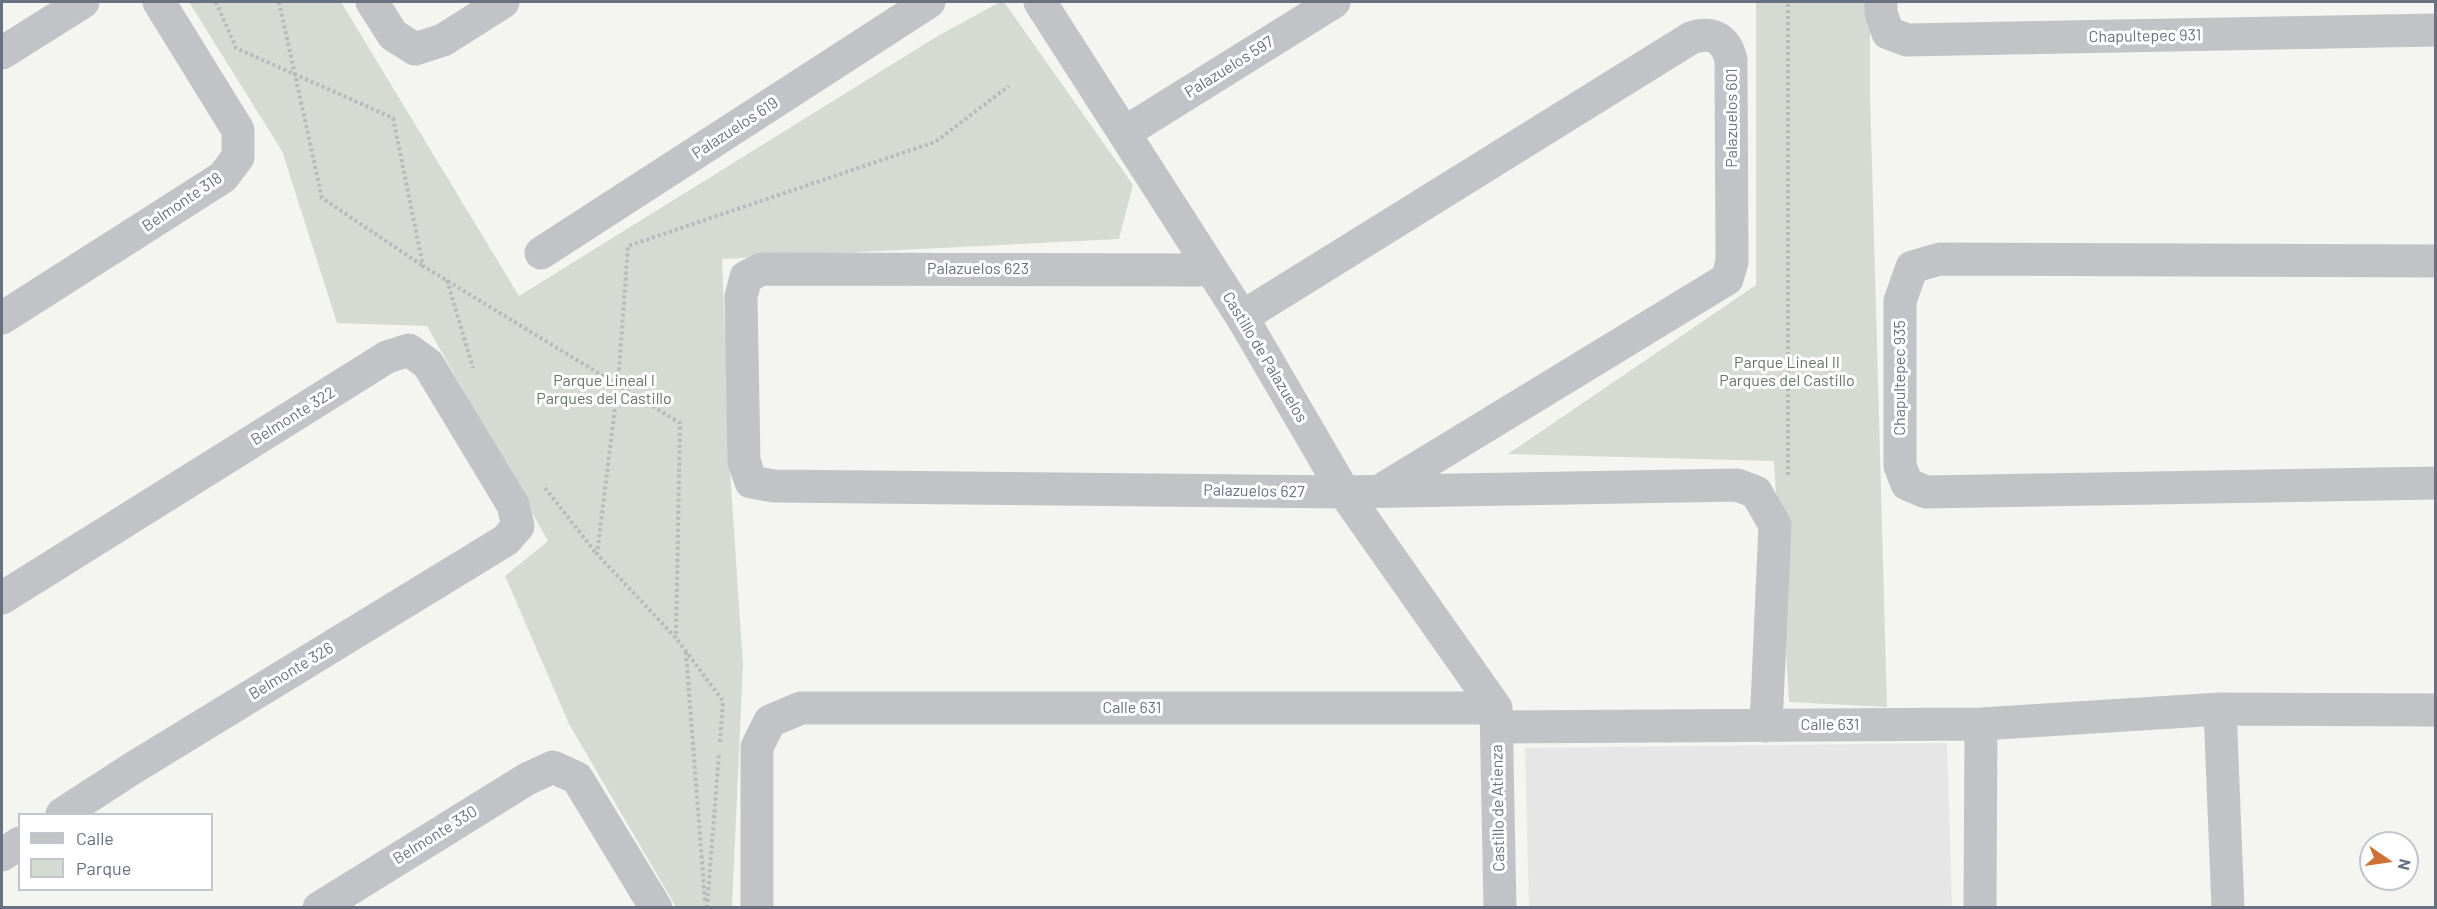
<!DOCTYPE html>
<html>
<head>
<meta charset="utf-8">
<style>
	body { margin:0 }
	#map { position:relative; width:2437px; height:909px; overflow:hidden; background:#f4f5f1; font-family:Barlow,sans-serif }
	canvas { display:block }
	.frame { position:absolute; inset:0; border:3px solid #67717f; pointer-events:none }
	.legend { position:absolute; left:18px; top:813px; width:195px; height:78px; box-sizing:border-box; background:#fff; border:2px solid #c2c6cc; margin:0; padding:8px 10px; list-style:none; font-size:18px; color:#67717f }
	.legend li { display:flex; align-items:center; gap:12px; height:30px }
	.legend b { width:30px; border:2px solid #c2c6cc }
	.north { position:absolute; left:2359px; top:831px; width:60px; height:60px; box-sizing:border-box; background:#fff; border:2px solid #c2c6cc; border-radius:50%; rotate:103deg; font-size:16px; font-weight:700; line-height:24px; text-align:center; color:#67717f }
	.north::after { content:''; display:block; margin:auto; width:21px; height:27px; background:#cf7137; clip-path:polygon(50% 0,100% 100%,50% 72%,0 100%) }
</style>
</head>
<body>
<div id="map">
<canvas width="2437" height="909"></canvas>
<div class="frame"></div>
<ul class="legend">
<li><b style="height:8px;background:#c1c3c6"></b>Calle</li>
<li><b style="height:16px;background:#d5dbd3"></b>Parque</li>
</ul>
<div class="north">N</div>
</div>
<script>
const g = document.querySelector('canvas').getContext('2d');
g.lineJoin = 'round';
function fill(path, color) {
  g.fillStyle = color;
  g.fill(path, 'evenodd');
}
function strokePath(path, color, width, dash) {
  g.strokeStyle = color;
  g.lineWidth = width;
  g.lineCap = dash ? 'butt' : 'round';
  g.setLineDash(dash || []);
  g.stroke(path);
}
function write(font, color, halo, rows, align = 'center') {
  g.font = font + ' Barlow,sans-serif';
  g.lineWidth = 6;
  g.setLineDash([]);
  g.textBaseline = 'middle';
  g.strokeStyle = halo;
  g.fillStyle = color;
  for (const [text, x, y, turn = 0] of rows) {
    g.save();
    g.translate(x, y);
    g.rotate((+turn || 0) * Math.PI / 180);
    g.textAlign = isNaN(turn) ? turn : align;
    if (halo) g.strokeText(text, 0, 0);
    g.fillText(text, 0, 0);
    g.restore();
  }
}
const built = new Path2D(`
	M1947 743 1952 907H1529L1525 748Z`);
const green = new Path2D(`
	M189 2H341L519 296 936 37 1000 2H1004L1133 185 1119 239 722 259 731 485 743 665 732 907H676L569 724 505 576 548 541 427 326 337 323 282 151Z
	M1756 2H1870V93L1887 707 1789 702 1774 461 1508 454 1756 285Z`);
const path = new Path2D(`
	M216 2 236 48 393 118 423 266 680 423 676 638
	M279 2 322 198 423 266
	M447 280 473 368
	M1788 475V2
	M545 488 596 553
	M686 652 705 901
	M720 742 723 701 676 638 597 554 618 384 628 246 935 142 1009 86
	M707 908 719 753`);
const minor = new Path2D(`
	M372 2 393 35 415 49 443 40 503 2
	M1040 2 1242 317 1344 492 1496 708
	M1881 2V13L1888 33 1907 40 2436 30
	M2 53 83 2
	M1124 133 1334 2
	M541 253 929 2
	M2436 261 1940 259 1912 267 1900 301V466L1907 484 1926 492 2436 483
	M1212 270 762 269 746 277 741 297 744 461 751 482 774 486 1344 492 1737 485 1756 492 1775 525 1766 726
	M1242 317 1691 38C1712 31 1726 38 1731 60L1732 262 1727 279 1381 490
	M2 318 223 177 238 157V130L159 2
	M2 598 387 357 409 350 428 364 513 505 518 526 506 540 133 768 62 814
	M1496 708 1500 908
	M2220 709 2228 908
	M1497 727 1981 724 2220 709 2436 710
	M2 855 20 843
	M319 908 527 779 553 767 577 778 656 908
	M757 908V747L770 721 801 708H1496
	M1980 908 1981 724`);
const streetNames = [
	["Chapultepec 931",2145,36,-1],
	["Palazuelos 597",1229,67,-32],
	["Palazuelos 601",1732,118,-90],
	["Palazuelos 619",735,128,-33],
	["Belmonte 318",182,202,-34],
	["Palazuelos 623",978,269],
	["Castillo de Palazuelos",1265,357,59],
	["Chapultepec 935",1900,378,-90],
	["Belmonte 322",293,416,-32],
	["Palazuelos 627",1254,491,1],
	["Belmonte 326",291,671,-31],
	["Calle 631",1132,708],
	["Calle 631",1830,725],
	["Castillo de Atienza",1498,808,-91],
	["Belmonte 330",435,835,-32]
];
const parkNames = [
	["Parque Lineal II",1787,363],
	["Parques del Castillo",1787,381],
	["Parque Lineal I",604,381],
	["Parques del Castillo",604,399]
];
fill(built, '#e5e6e5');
fill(green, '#d5dbd3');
strokePath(path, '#b8babc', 4, [3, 3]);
strokePath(minor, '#c1c3c6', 33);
write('16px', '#67717f', '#fff', streetNames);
write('16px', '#667765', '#fff', parkNames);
</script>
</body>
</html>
